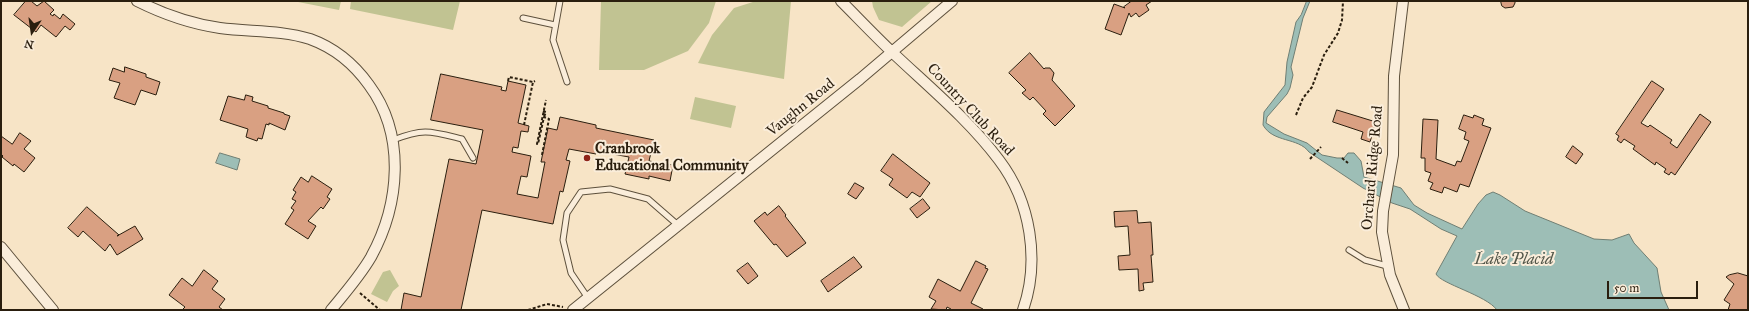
<!DOCTYPE html>
<html>
<head>
<meta charset="utf-8">
<style>
	body { margin:0 }
	#map { position:relative; width:1749px; height:311px; overflow:hidden; background:#f7e4c6; font-family:"IM FELL Great Primer",serif }
	canvas { display:block }
	.frame { position:absolute; inset:0; border:2px solid #2a1e0e; pointer-events:none }
	.north { position:absolute; left:12px; top:12px; width:40px; height:40px; -webkit-text-stroke:3px #faedda; paint-order:stroke; rotate:193deg; font-size:11px; font-weight:700; line-height:16px; text-align:center; color:#2a1e0e }
	.north::after { content:''; display:block; margin:auto; width:14px; height:18px; background:#2a1e0e; clip-path:polygon(50% 0,100% 100%,50% 72%,0 100%) }
	.scale { position:absolute; left:1607px; top:281px; width:91px; height:18px; box-sizing:border-box; border:2px solid #2a1e0e; border-top:0; padding-left:5px; font-size:12px; line-height:14px; white-space:nowrap; color:#2a1e0e; -webkit-text-stroke:3px #faedda; paint-order:stroke }
</style>
</head>
<body>
<div id="map">
<canvas width="1749" height="311"></canvas>
<div class="frame"></div>
<div class="north">N</div>
<div class="scale">50 m</div>
</div>
<script>
const g = document.querySelector('canvas').getContext('2d');
g.lineJoin = 'round';
function fill(path, color) {
  g.fillStyle = color;
  g.fill(path, 'evenodd');
}
function strokePath(path, color, width, dash) {
  g.strokeStyle = color;
  g.lineWidth = width;
  g.lineCap = dash ? 'butt' : 'round';
  g.setLineDash(dash || []);
  g.stroke(path);
}
function write(font, color, halo, rows, align = 'center') {
  g.font = font + ' "IM FELL Great Primer",serif';
  g.lineWidth = 4;
  g.setLineDash([]);
  g.textBaseline = 'middle';
  g.strokeStyle = halo;
  g.fillStyle = color;
  for (const [text, x, y, turn = 0] of rows) {
    g.save();
    g.translate(x, y);
    g.rotate((+turn || 0) * Math.PI / 180);
    g.textAlign = isNaN(turn) ? turn : align;
    if (halo) g.strokeText(text, 0, 0);
    g.fillText(text, 0, 0);
    g.restore();
  }
}
const green = new Path2D(`
	M293 1H341L339 10Z
	M351 1H460L453 30 350 9Z
	M601 1H716L709 23 688 51 644 70H599Z
	M756 1H791L784 79 698 63 712 35 734 8Z
	M872 1H932L902 27 879 20 873 7Z
	M695 97 736 106 731 128 690 119Z
	M390 270 399 286 393 291 387 302 371 294 383 272Z`);
const water = new Path2D(`
	M1307 1H1310L1303 18 1291 67 1293 75 1290 88 1287 94 1267 117 1266 123 1284 134 1307 143 1322 155 1337 158H1344L1348 153H1354L1361 161 1364 177 1401 188 1414 205 1427 213 1462 229 1478 204 1486 195 1493 192 1500 195 1525 211 1594 239 1612 240 1629 234 1634 243 1657 268 1661 292 1669 310H1497C1486 295 1441 284 1436 274L1457 236 1441 229 1410 209 1392 203 1363 188 1309 152C1298 137 1273 143 1263 125L1264 112 1285 85 1287 62 1296 22 1301 15Z
	M220 153 240 159 237 170 216 163Z`);
const building = new Path2D(`
	M26 1H31L37 6 44 1 54 10 50 14 53 16 54 14 60 19 63 14 75 24 70 30 65 26 56 37 41 25 36 32 14 15Z
	M1132 1H1152L1146 5 1149 10 1139 17 1136 13 1131 17 1129 13 1121 35 1105 29 1114 4 1125 8 1124 7Z
	M1501 1H1515V3L1513 7 1505 8 1502 6Z
	M1030 53 1044 69 1045 68H1050L1054 73 1052 80 1075 106 1055 126 1043 114 1046 111 1033 97 1030 100 1022 93 1026 90 1009 73Z
	M125 67 146 74V77L160 82 156 95 141 90 135 105 114 98 120 83 109 80 113 68 124 72Z
	M441 74 502 87 501 90 506 91 508 81 526 85 518 123 529 126 528 132 521 131 518 148 513 147 512 152 531 156 527 177 521 176 517 194 538 198 545 162H541L548 128 557 130 560 117 596 125V128L654 140 649 161 673 165 670 181 649 176V179L625 174 629 157 596 151V154L569 149 566 160 570 161 563 192 560 191 553 224 482 210 461 310H401L404 293 421 297 449 159 476 164 483 130 431 120Z
	M1652 81 1664 89 1641 123 1648 127 1650 125 1672 140 1670 143 1677 148 1700 114 1711 122 1675 175 1671 172 1669 175 1664 172 1666 169 1656 162 1655 165 1633 149 1635 146 1624 139 1621 143 1617 140 1619 136 1616 134Z
	M246 95 253 97 252 101 268 106V108L284 113V114L290 116 285 130 269 123V125L266 124 262 139 258 138 257 141 246 137 248 129 220 120 228 96 244 100Z
	M1337 110 1376 122 1370 142 1361 139 1363 132 1333 122Z
	M1464 115 1473 118 1474 115 1484 119 1482 125 1491 128 1469 187 1460 184 1457 192 1444 187 1442 193 1430 189 1433 183 1428 181 1431 173 1425 171V158H1421L1423 119 1438 120 1436 159 1455 166 1457 161 1461 162 1469 141 1464 139 1466 132 1459 129Z
	M20 133 31 141 24 149 35 158 24 172 14 164 13 166 2 157 3 156 1 154V136L12 144Z
	M1573 146 1583 154 1576 164 1566 157Z
	M893 154 930 183 920 197 912 192 907 198 889 185 893 179 881 171Z
	M312 176 332 189 327 197 330 199 323 209 321 207 308 221 316 226 308 239 285 224 294 210 291 208 296 201 292 199 296 192 293 190 301 177 308 182Z
	M855 183 864 188 856 199 848 194Z
	M923 199 930 208 917 218 910 209Z
	M779 206 786 215 785 216 806 243 787 257 776 244 774 245 754 221 765 212 767 215Z
	M87 207 119 235 117 236 135 226 143 239 117 255 110 244 105 251 83 231 78 237 68 228Z
	M1137 211 1138 223 1151 222 1153 255H1151L1153 282 1143 283 1144 290 1139 291 1138 269 1119 270 1118 256 1130 255 1128 226 1115 227 1114 212Z
	M854 257 862 267 828 292 821 281Z
	M976 261 986 266 985 268 988 269 971 303 983 309 982 310H950L951 309 947 307 946 310 931 309 936 301 929 297 938 279 960 291Z
	M748 263 758 276 748 284 737 271Z
	M204 270 218 281 212 289 225 299 219 307 223 310H182L185 307 169 295 182 278 192 286Z
	M1738 273 1748 276V310H1728L1730 304 1724 300 1734 284 1726 277 1729 275Z`);
const path = new Path2D(`
	M508 81 509 77 533 82
	M543 111 546 112 544 117
	M1296 115 1303 98 1312 87 1324 55 1338 33 1342 20 1343 1
	M524 125 533 82 535 81
	M542 155 549 119 544 117 538 144H537L546 100
	M1342 158 1348 163
	M1310 159 1321 147
	M360 293 380 310
	M528 310 547 304 563 307`);
const lane = new Path2D(`
	M560 1 553 40 567 82
	M523 18 555 25
	M393 140C424 128 430 131 462 139L473 158
	M1349 250 1365 260 1387 266
	M588 298 571 273 563 240 567 213 581 192 610 189 648 199 679 226`);
const street = new Path2D(`
	M137 1C163 14 192 24 220 28 250 32 281 30 310 39 335 48 354 64 369 85 406 135 400 204 371 257 360 276 345 293 331 310
	M841 1C858 18 875 36 893 53 929 87 969 120 999 160 1031 202 1040 261 1023 310
	M1403 1 1394 76 1393 155 1383 211 1382 232 1390 275 1404 310
	M1 247 53 310
	M573 310 860 79 952 1`);
const markers = [
	[587,158,4,"#8f2418"]
];
const streetNames = [
	["Vaughn Road",801,108,-39],
	["Country Club Road",970,110,47],
	["Orchard Ridge Road",1373,168,-85]
];
const poiNames = [
	["Cranbrook",595,149],
	["Educational Community",595,166]
];
const waterNames = [
	["Lake Placid",1514,260]
];
fill(green, '#c1c392');
fill(water, '#9dbeb6');
strokePath(water, '#6f7e73', 1);
fill(building, '#d9a082');
strokePath(building, '#2a1e0e', 1);
strokePath(lane, '#5d503c', 7);
strokePath(street, '#5d503c', 12);
strokePath(path, '#2a1e0e', 2, [3, 2]);
strokePath(lane, '#faedda', 5);
strokePath(street, '#faedda', 10);
for (const [x, y, r, color] of markers) {
  const dot = new Path2D();
  dot.arc(x, y, r, 0, 2 * Math.PI);
  g.fillStyle = color;
  g.fill(dot);
  strokePath(dot, '#faedda', 1.5);
}
write('15px', '#2a1e0e', '#faedda', streetNames);
write('bold 15px', '#2a1e0e', '#faedda', poiNames, 'left');
write('italic 16px', '#525649', '#faedda', waterNames);
</script>
</body>
</html>
